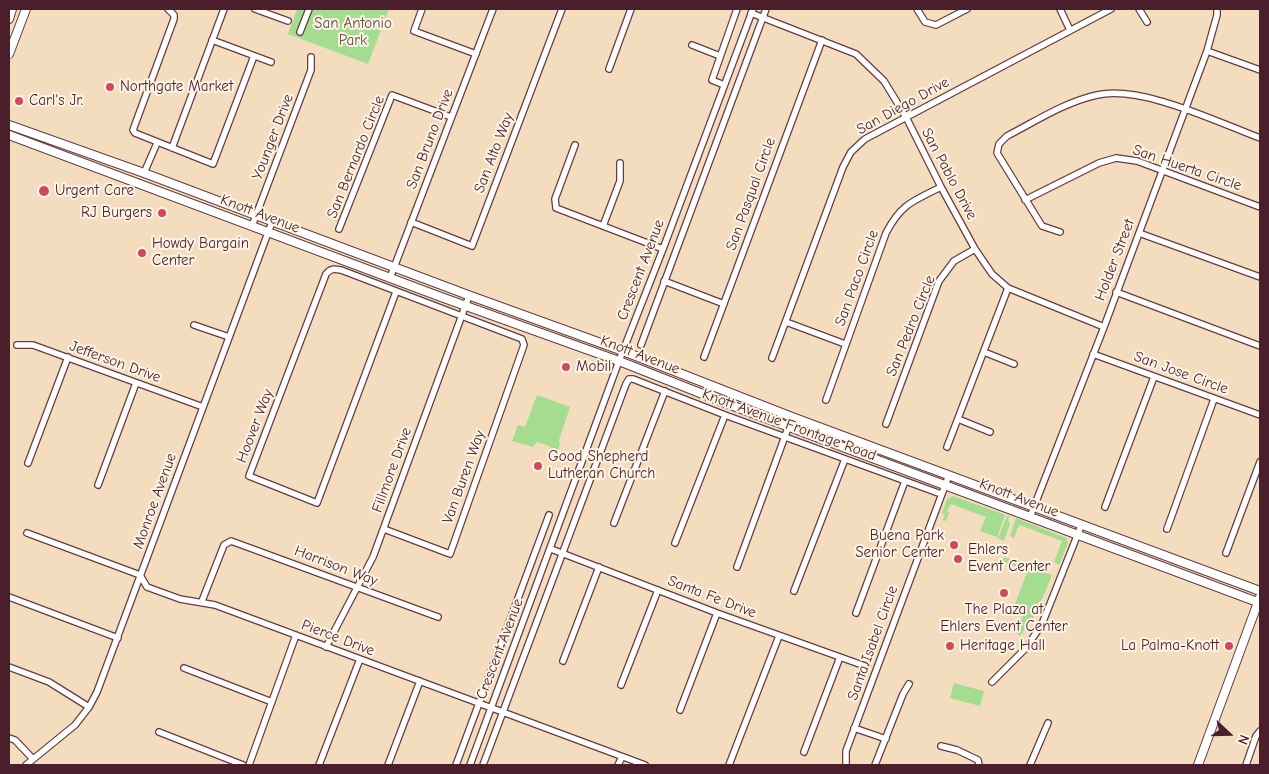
<!DOCTYPE html>
<html>
<head>
<meta charset="utf-8">
<style>
	body { margin:0 }
	#map { position:relative; width:1269px; height:774px; overflow:hidden; background:#f4ddbf; font-family:"Comic Neue",sans-serif }
	canvas { display:block }
	.frame { position:absolute; inset:0; border:10px solid #4a1f2b; pointer-events:none }
	.north { position:absolute; left:1204px; top:709px; width:50px; height:50px; -webkit-text-stroke:4px #fcf5e5; paint-order:stroke; rotate:111deg; font-size:14px; font-weight:700; line-height:20px; text-align:center; color:#4a1f2b }
	.north::after { content:''; display:block; margin:auto; width:18px; height:22px; background:#4a1f2b; clip-path:polygon(50% 0,100% 100%,50% 72%,0 100%) }
</style>
</head>
<body>
<div id="map">
<canvas width="1269" height="774"></canvas>
<div class="frame"></div>
<div class="north">N</div>
</div>
<script>
const g = document.querySelector('canvas').getContext('2d');
g.lineJoin = 'round';
function fill(path, color) {
  g.fillStyle = color;
  g.fill(path, 'evenodd');
}
function strokePath(path, color, width, dash) {
  g.strokeStyle = color;
  g.lineWidth = width;
  g.lineCap = dash ? 'butt' : 'round';
  g.setLineDash(dash || []);
  g.stroke(path);
}
function write(font, color, halo, rows, align = 'center') {
  g.font = font + ' "Comic Neue",sans-serif';
  g.lineWidth = 4;
  g.setLineDash([]);
  g.textBaseline = 'middle';
  g.strokeStyle = halo;
  g.fillStyle = color;
  for (const [text, x, y, turn = 0] of rows) {
    g.save();
    g.translate(x, y);
    g.rotate((+turn || 0) * Math.PI / 180);
    g.textAlign = isNaN(turn) ? turn : align;
    if (halo) g.strokeText(text, 0, 0);
    g.fillText(text, 0, 0);
    g.restore();
  }
}
const green = new Path2D(`
	M297 9H389L368 64 288 34Z
	M537 395 570 407 559 440 560 445 557 452 550 450 551 447 537 442 533 447 512 441 518 425 525 427Z
	M953 496 1003 514 1005 515 997 537 980 531 986 517 951 504 947 511 949 512 946 521 943 520 945 515 942 513 947 499Z
	M1007 516H1010L1008 520 1010 524 1004 541 998 538Z
	M1016 518 1066 538 1068 543 1059 565 1054 562 1062 541 1019 525 1014 538 1010 536Z
	M1004 557 1014 560 1016 559 1019 560V564L1026 567 1024 572H1020L1021 569 1002 561Z
	M1029 567 1052 575 1037 612 1020 636 1015 631 1023 616 1012 612Z
	M954 683 984 691 980 706 950 698Z`);
const minor = new Path2D(`
	M168 9 174 15V19L133 130 135 133 213 164 254 56
	M255 9 288 21
	M422 9 414 31 476 54
	M917 9 925 22 936 25 967 9
	M1060 9 1070 30
	M1139 9 1147 22
	M751 13 856 54 884 81 906 117 941 187 975 249 992 274 1008 288 1104 327
	M300 32 309 9
	M212 40 271 62
	M692 45 720 56
	M1207 51 1260 70
	M609 69 631 9
	M724 85 712 80 737 9
	M575 145 555 199 556 208 663 249
	M172 148 224 9
	M144 173 157 143
	M1025 200 1099 163 1116 158 1137 161 1260 207
	M411 222 472 246 562 9
	M252 226 311 70V57
	M603 226 620 181V163
	M339 229 392 95 451 117
	M1060 232 1042 226 997 153 999 144 1007 136C1036 121 1065 102 1097 95 1142 85 1217 122 1260 138
	M1139 233 1260 277
	M390 278 493 9
	M664 281 724 304
	M1116 292 1260 346
	M786 322 845 344
	M194 325 229 337
	M17 345H33L203 407
	M641 345 766 9
	M984 352 1014 364
	M1093 354 1260 415
	M704 357 822 40
	M772 358 843 167 851 152 865 139 1111 9
	M826 400 886 233C901 204 913 201 941 187
	M958 419 990 432
	M886 424 939 281 954 261 975 249
	M947 447 1008 288
	M28 463 68 357
	M98 485 136 383
	M1105 507 1154 377
	M1030 517 1104 327 1207 51 1217 15V9
	M614 523 665 391
	M384 529 450 554 524 345 522 339 341 270C334 269 331 268 326 274L249 476 317 503 396 292
	M1167 529 1214 399
	M27 533 140 575 147 587 180 599 215 605 645 765
	M675 543 725 415
	M551 549 717 613 865 666
	M1226 553 1260 462
	M737 567 792 417
	M794 591 845 459
	M9 597 118 638
	M202 601 224 545 231 541 438 617
	M856 613 905 481
	M326 647 373 557 469 296
	M563 661 599 567
	M9 667 49 682 89 707
	M184 668 272 702
	M992 682 1026 648 1042 624 1081 526
	M621 685 658 590
	M680 710 717 613
	M854 728 886 739
	M159 732 243 765
	M9 738 15 740 33 759
	M941 746 957 750 978 760 979 765
	M804 752 840 657
	M846 764V751L949 475
	M26 765 75 725 89 707 97 692 272 222
	M249 765 296 635
	M319 765 360 659
	M388 765 420 681
	M456 765 549 515
	M470 765 619 361 663 249 753 9
	M483 765 626 384 629 379H633L725 415 941 494
	M618 765 622 757
	M729 765 779 636
	M875 765 903 694 909 684
	M1030 765 1048 723
	M1246 765 1256 736 1260 731`);
const major = new Path2D(`
	M9 19 12 9
	M9 54 26 9
	M9 125 144 173 468 295 623 351 792 417 1260 591
	M9 135 441 297 619 361 728 404 1260 603
	M1198 765 1260 597`);
const markers = [
	[110,87,5,"#d1495b"],
	[19,101,5,"#d1495b"],
	[44,191,6,"#d1495b"],
	[162,213,5,"#d1495b"],
	[142,253,5,"#d1495b"],
	[566,367,5,"#d1495b"],
	[538,466,5,"#d1495b"],
	[954,545,5,"#d1495b"],
	[958,559,5,"#d1495b"],
	[1004,593,5,"#d1495b"],
	[950,646,5,"#d1495b"],
	[1229,646,5,"#d1495b"]
];
const parkNames = [
	["San Antonio",353,24],
	["Park",353,41]
];
const poiNames = [
	["Northgate Market",120,87],
	["Carl's Jr.",29,101],
	["Urgent Care",55,191],
	["RJ Burgers",152,213,"right"],
	["Howdy Bargain",152,244],
	["Center",152,261],
	["Mobil",576,367],
	["Good Shepherd",548,457],
	["Lutheran Church",548,474],
	["Buena Park",944,536,"right"],
	["Senior Center",944,553,"right"],
	["Ehlers",968,550],
	["Event Center",968,567],
	["The Plaza at",1004,610,"center"],
	["Ehlers Event Center",1004,627,"center"],
	["Heritage Hall",960,646],
	["La Palma-Knott",1219,646,"right"]
];
const streetNames = [
	["San Diego Drive",903,106,-29],
	["Younger Drive",273,137,-69],
	["San Bruno Drive",430,139,-69],
	["San Alto Way",494,153,-69],
	["San Bernardo Circle",356,157,-68],
	["San Huerta Circle",1187,168,19],
	["San Pablo Drive",949,174,62],
	["San Pasqual Circle",751,194,-70],
	["Knott Avenue",260,214,21],
	["Holder Street",1115,260,-69],
	["Crescent Avenue",641,270,-69],
	["San Paco Circle",857,278,-70],
	["San Pedro Circle",911,326,-68],
	["Knott Avenue",640,355,21],
	["Jefferson Drive",115,362,20],
	["San Jose Circle",1181,373,20],
	["Knott Avenue Frontage Road",789,425,20],
	["Hoover Way",255,426,-69],
	["Fillmore Drive",392,470,-70],
	["Van Buren Way",464,477,-70],
	["Knott Avenue",1019,498,21],
	["Monroe Avenue",155,501,-70],
	["Harrison Way",336,566,21],
	["Santa Fe Drive",712,597,21],
	["Pierce Drive",338,638,21],
	["Santa Isabel Circle",873,643,-70],
	["Crescent Avenue",500,649,-69]
];
fill(green, '#a4dd8f');
strokePath(minor, '#643c41', 8);
strokePath(major, '#643c41', 10);
strokePath(minor, '#fff', 5.5);
strokePath(major, '#fff', 8);
for (const [x, y, r, color] of markers) {
  const dot = new Path2D();
  dot.arc(x, y, r, 0, 2 * Math.PI);
  g.fillStyle = color;
  g.fill(dot);
  strokePath(dot, '#fcf5e5', 2);
}
write('15px', '#604e44', '#fcf5e5', parkNames);
write('15px', '#4a1f2b', '#fcf5e5', poiNames, 'left');
write('15px', '#4a1f2b', '#fcf5e5', streetNames);
</script>
</body>
</html>
